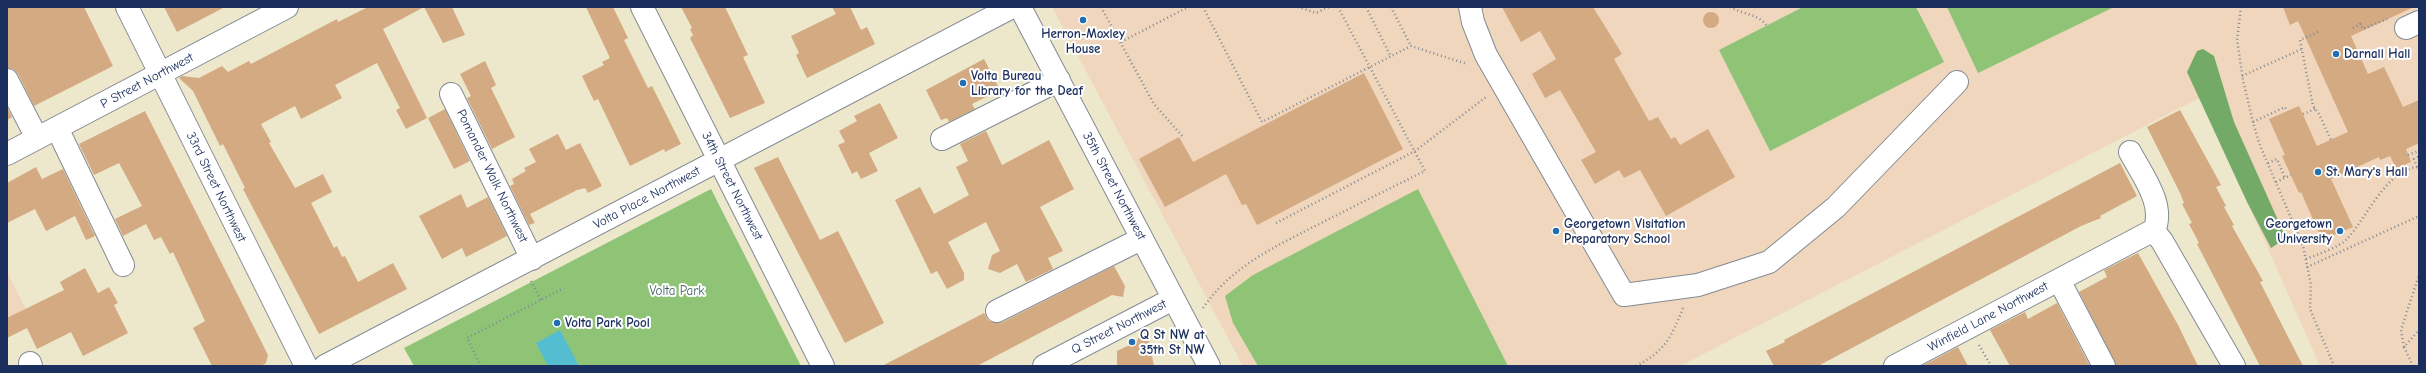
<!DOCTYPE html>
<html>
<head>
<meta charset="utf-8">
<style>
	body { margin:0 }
	#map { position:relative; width:2426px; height:373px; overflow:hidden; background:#ede7cb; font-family:"Comic Neue",sans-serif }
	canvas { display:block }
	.frame { position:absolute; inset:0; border:8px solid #1b2f5e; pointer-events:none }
</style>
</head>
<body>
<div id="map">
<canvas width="2426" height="373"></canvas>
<div class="frame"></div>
</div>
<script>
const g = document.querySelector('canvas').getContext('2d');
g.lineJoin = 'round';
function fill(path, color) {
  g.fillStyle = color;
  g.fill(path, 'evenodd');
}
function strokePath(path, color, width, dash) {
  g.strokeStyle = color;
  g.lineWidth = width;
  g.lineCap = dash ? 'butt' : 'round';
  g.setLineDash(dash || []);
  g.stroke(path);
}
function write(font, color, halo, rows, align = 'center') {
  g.font = font + ' "Comic Neue",sans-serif';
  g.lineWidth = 4;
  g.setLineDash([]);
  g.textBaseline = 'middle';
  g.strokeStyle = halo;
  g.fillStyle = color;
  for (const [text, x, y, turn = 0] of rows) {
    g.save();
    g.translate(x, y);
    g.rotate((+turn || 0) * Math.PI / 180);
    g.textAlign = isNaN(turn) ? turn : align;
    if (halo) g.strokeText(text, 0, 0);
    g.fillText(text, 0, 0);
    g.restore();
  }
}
const built = new Path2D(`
	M1052 7H2419V366H2320L2201 97 1680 366H1243Z
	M7 272 29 315 7 336Z`);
const green = new Path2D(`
	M1803 7H1916L1944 62 1770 151 1719 50Z
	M1947 7H2114L1978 73Z
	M711 189 801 366H414L404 348Z
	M1418 189 1508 366H1258L1233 323 1225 296 1253 275Z`);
const forest = new Path2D(`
	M2203 49 2214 56 2234 122 2286 238 2271 248 2247 202 2187 72 2197 51Z`);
const water = new Path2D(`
	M560 330 579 366H548L536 343Z`);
const building = new Path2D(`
	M7 7H84L113 66 34 106 18 74 13 69 7 68Z
	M164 7H225L177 32Z
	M368 7H452L465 35 443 43 424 7 383 29 427 118 406 129 396 110 400 108 377 63 335 85 342 98 301 119 295 106 261 124 271 142 269 143 295 188 323 174 332 192 311 203 334 248 337 246 342 257 345 256 358 282 393 263 407 289 319 334 243 189 245 188 223 144 220 146 193 91 179 78 182 76 199 78 222 66 228 72 249 61 251 64 337 19 338 22Z
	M586 7H613L628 38 624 40 648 88 652 86 681 144 665 152 664 149 630 166 598 99 594 101 582 76 604 65 602 62 610 58Z
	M681 7H725L748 55 743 57 765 103 730 118 690 38 693 35 690 29 692 28Z
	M832 7H850L861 30 867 27 875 44 807 78 796 55 799 53 791 36 836 14Z
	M1502 7H1593L1622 54 1614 59 1649 121 1658 117 1671 139 1675 137 1680 145 1708 129 1735 177 1666 216 1640 170 1624 178 1619 170 1595 184 1581 160 1596 152 1560 90 1545 98 1532 74 1556 59 1540 31 1521 42Z
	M2283 7H2414L2351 36 2368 74 2384 67 2403 107 2419 100V143L2406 149 2411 162 2396 168 2390 156 2380 160 2379 157 2331 179 2353 227 2322 240 2301 192 2299 193 2282 156 2285 155 2269 119 2299 106 2317 146 2348 132 2298 21 2290 25Z
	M1703 20a8 8 0 1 1 16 0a8 8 0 1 1-16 0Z
	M984 59 1000 90 972 104 975 109 949 122 947 118 941 120 926 90Z
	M485 61 496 85 491 88 515 137 492 149 467 98 471 96 460 74Z
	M1364 73 1403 149 1257 225 1246 204 1242 205 1226 174 1165 207 1139 159 1179 137 1193 162Z
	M880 103 898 138 869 153 878 171 861 179 857 171 852 174 838 145 845 142 839 131 857 121 854 116Z
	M7 107 12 117 7 120Z
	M445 109 470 161 454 169 428 118Z
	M2180 110 2221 185 2216 187 2226 206 2224 207 2234 225 2232 226 2263 281 2260 282 2303 366H2260L2197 244 2199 243 2189 224 2192 223 2182 204 2184 203 2180 193 2147 127Z
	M145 111 268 355 266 363 261 366H212L193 328 205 321 173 252 170 254 161 237 154 240 146 224 123 236 115 219 142 206 119 163 94 175 79 144Z
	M986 131 1002 165 1049 140 1074 189 1040 207 1063 251 1048 258 1053 269 1026 282 1017 264 1000 273 988 269 992 255 1000 251 986 222 948 242 964 273V280L947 289 937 271 931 274 895 200 920 187 934 214 969 195 956 167 968 161 960 144Z
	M558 134 566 150 580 143 602 186 588 193 585 188 577 190 530 214 535 223 529 225 510 186 514 184 512 179 526 171 524 168 536 162 529 149Z
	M778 157 820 240 838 231 884 323 845 343 754 168Z
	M2120 163 2137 196 2100 216 2101 218 2081 226 1818 366H1774L1766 351 1785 342 1784 340Z
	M36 167 42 179 63 169 95 236 86 240 75 216 46 231 35 209 7 223V183Z
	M461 194 467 208 488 197 507 236 466 257 462 248 442 259 419 216Z
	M2138 253 2178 325 2198 366H2116L2079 292 2107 277 2104 270Z
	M1114 266 1125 286 1123 297 1112 295 977 366H882L984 313 988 320 996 323 1003 322Z
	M85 268 98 293 109 287 118 303 114 305 128 333 83 356 71 332 37 349 27 328 7 338V318L64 290 60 282Z
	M2057 303 2090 366H2010L1990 330 2025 312 2028 319Z
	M1146 327 1154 366H1117V351L1136 342Z
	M1958 347 1968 366H1922Z`);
const path = new Path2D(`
	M1101 7 1154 104 1183 137
	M1203 7 1262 122 1411 46 1467 64
	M1298 7 1316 13 1329 7
	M1366 7 1391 57
	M1391 7 1411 46
	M1730 7C1742 14 1759 14 1767 26
	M2241 7 2237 40 2243 80 2253 122 2259 143 2303 246 2311 285 2310 309 2334 366
	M2360 23 2363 29 2387 19
	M2353 28 2361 24
	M2318 32 2300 40 2313 106 2319 114 2331 140
	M1121 42 1188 7
	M2242 76 2302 49
	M2419 84V88
	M2303 114 2315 109
	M2253 122 2285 107 2287 111
	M2408 155 2419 151
	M2268 163 2277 159 2285 178
	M2405 165 2407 171
	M2417 167 2414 159 2419 156
	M2276 182 2291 175
	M1276 223 1415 151 1486 97
	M2306 259C2316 255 2340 247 2347 239 2366 219 2387 168 2419 167
	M2307 267 2419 216
	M531 281 541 300
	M1203 308C1233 264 1281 244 1327 220 1359 204 1392 187 1425 171L1338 7
	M1979 345 1991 366
	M2404 347 2401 330 2419 275
	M481 366 467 338 564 288
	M1636 366C1665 351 1671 338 1683 308
	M2413 366 2404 347 2419 330`);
const minor = new Path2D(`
	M127 7 306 366
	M642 7 823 366
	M1020 7 1209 366
	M1470 7 1473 22 1486 55 1624 295 1698 285 1769 262 1836 207 1957 82
	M2406 28 2419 22
	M7 80 37 138
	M451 94 532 259
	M57 128 123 265
	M942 139 1059 80
	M2130 152C2142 175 2167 206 2153 233
	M7 154 287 7
	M2059 280 2104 366
	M997 311 1141 239
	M30 363 31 366
	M325 366 1012 7
	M1044 366 1173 299
	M1895 366 2150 232 2158 236 2162 241 2234 366`);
const markers = [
	[1083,20,4,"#1f6fb2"],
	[2336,54,4,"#1f6fb2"],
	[963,83,4,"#1f6fb2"],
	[2318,172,4,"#1f6fb2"],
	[1556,231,4,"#1f6fb2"],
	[2340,231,4,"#1f6fb2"],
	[557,323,4,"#1f6fb2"],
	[1132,342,4,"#1f6fb2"]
];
const poiNames = [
	["Herron-Moxley",1083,34,"center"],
	["House",1083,49,"center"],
	["Darnall Hall",2344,54],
	["Volta Bureau",971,76],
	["Library for the Deaf",971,91],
	["St. Mary's Hall",2326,172],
	["Georgetown Visitation",1564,224],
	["Preparatory School",1564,239],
	["Georgetown",2332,224,"right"],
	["University",2332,239,"right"],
	["Volta Park Pool",565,323],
	["Q St NW at",1140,335],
	["35th St NW",1140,350]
];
const streetNames = [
	["P Street Northwest",147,81,-28],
	["Pomander Walk Northwest",492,176,64],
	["34th Street Northwest",732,186,63],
	["35th Street Northwest",1114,186,62],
	["33rd Street Northwest",216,187,64],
	["Volta Place Northwest",647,198,-28],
	["Winfield Lane Northwest",1988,317,-28],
	["Q Street Northwest",1119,327,-27]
];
const parkNames = [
	["Volta Park",677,291]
];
fill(built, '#efd6bc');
fill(green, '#8fc476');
fill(forest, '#73aa67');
fill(water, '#54bed0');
fill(building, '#d3aa82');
strokePath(minor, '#848b94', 24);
strokePath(path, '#848b94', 2.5, [1, 3]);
strokePath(minor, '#fff', 22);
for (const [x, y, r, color] of markers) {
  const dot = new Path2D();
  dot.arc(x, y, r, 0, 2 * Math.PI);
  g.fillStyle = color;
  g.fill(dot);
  strokePath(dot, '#fff', 1.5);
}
write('bold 13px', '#1b2f5e', '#fff', poiNames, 'left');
write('13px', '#1b2f5e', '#fff', streetNames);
write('13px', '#446366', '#fff', parkNames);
</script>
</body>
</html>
